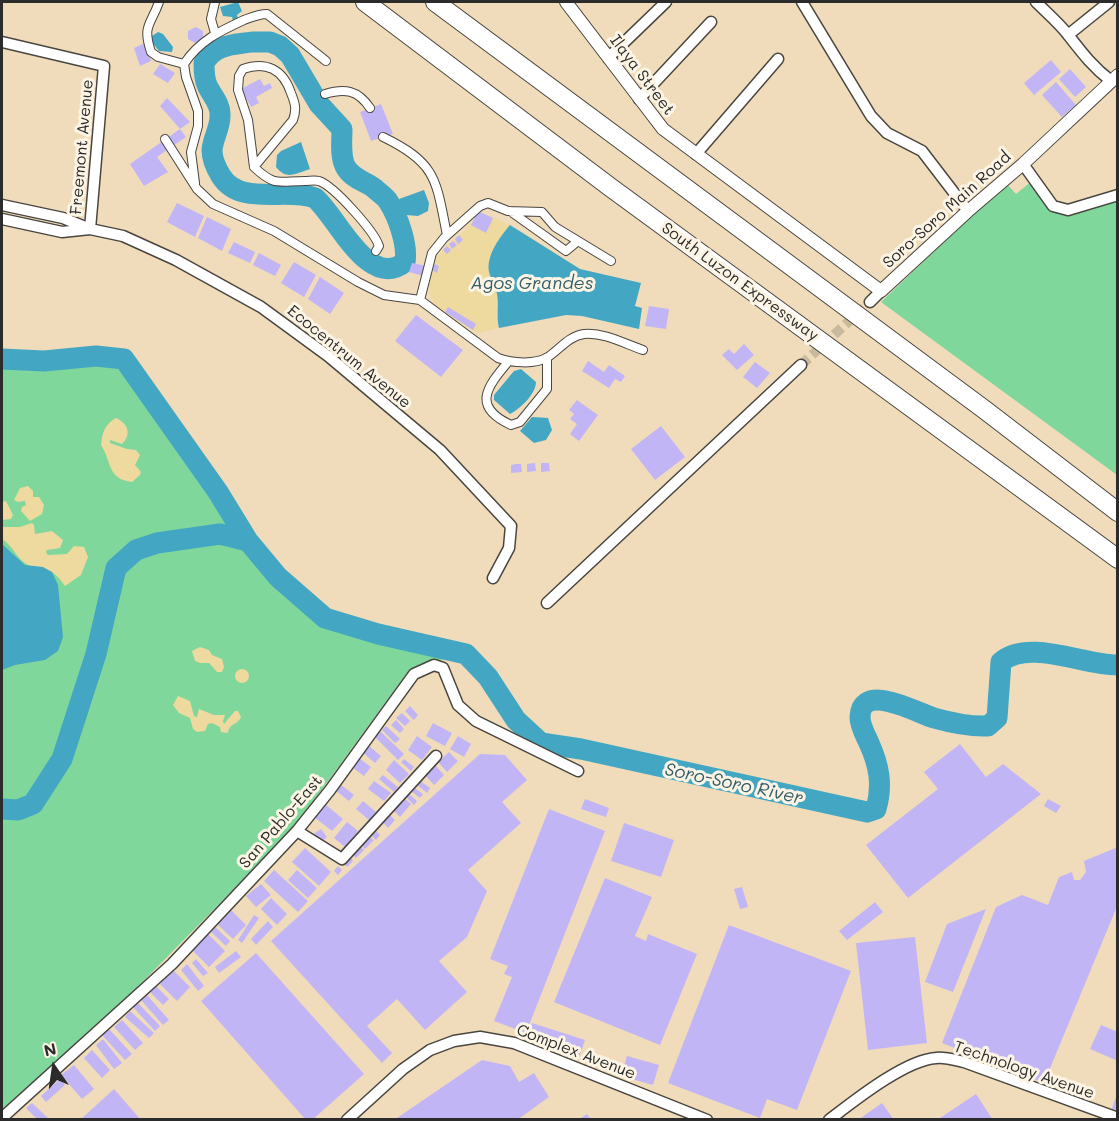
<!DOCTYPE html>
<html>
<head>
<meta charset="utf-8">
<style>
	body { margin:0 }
	#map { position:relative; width:1119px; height:1121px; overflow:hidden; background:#f0dcba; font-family:Mali,sans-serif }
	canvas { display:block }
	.frame { position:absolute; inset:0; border:3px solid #2b2b2b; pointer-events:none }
	.north { position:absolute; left:24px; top:1037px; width:60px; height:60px; -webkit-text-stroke:4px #fcf5e5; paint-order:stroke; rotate:347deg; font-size:16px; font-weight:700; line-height:24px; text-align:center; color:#2b2b2b }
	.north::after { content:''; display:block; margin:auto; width:21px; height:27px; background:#2b2b2b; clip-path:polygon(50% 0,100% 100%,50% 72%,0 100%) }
</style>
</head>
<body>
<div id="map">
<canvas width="1119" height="1121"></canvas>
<div class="frame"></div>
<div class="north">N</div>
</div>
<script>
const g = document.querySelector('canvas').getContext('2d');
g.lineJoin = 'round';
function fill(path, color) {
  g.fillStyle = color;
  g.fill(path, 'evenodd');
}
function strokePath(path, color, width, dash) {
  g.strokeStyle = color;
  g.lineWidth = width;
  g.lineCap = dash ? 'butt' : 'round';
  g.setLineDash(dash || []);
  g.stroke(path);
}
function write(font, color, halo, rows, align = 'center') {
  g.font = font + ' Mali,sans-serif';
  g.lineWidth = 6;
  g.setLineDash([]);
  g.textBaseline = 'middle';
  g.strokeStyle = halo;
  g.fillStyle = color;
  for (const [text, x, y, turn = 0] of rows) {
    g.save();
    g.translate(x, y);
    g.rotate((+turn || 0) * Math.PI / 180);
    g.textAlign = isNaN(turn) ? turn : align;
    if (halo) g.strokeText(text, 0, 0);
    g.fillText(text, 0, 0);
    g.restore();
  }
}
const green = new Path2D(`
	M1032 181 1054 209 1117 198V475L881 302 1006 183 1016 194Z
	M82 356H109L124 359 218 492 248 541 278 577 325 618 378 634 466 654 432 662 407 673 293 829 105 1020 2 1110V359L44 361Z`);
const sand = new Path2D(`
	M478 211 510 225 498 240 492 280 497 293 496 317 499 328 478 333C466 326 443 315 435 305 424 291 431 264 441 252 456 235 468 233 478 211Z
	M116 418C128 423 132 435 122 444L110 440V443L127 449 136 450 140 455 135 465 141 472 140 475 132 482C107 479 112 462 101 445 102 433 105 424 116 418Z
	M28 486 33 491V497H39L44 505 42 514 30 521 21 511 22 507 26 505 25 501 18 502 14 500 20 488Z
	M6 501 13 515 11 519 2 520V502Z
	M32 523 34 525 35 534 52 531 63 540 60 548 47 550 46 552 48 555 67 554 74 546 84 547 88 557 81 575 65 586C47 560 42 576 25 563 15 556 14 547 2 539V527H20Z
	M200 647 209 650 212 655 222 659 224 667 222 672H217L209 663H200L195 661 192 651Z
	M235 676a7 7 0 1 1 14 0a7 7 0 1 1-14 0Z
	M178 696 190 701 194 716 197 717 199 709 214 715H225L223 721 224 724 235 711H238L241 717C238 725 229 723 228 733L221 732 220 727 212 723 208 724 205 731 197 732 193 729 190 718 179 713 173 705Z`);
const water = new Path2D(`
	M238 2 242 11 237 15 238 19 233 21 232 17 223 16 220 7Z
	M158 32 163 34 173 47 172 52 159 51 151 41 152 36Z
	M301 142 310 169C296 173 287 181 276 167L277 155 281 151Z
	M424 190 429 203 428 211 418 216 406 215 399 199Z
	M510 225 580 269 641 283 635 306 642 308 639 329 582 316 566 315 499 328C496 316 499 306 497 294 496 287 491 279 489 272 486 255 500 237 510 225Z
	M521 369 536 382C536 394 520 409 510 414L494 400V395L514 371Z
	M532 417 548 418 552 430 546 440 534 443 520 431Z
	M2 544 25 565 43 567 52 572 58 585 63 637 58 651 45 660 15 665 2 670Z`);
const river = new Path2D(`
	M252 42H270L280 46 290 55 319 104 342 129C342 141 340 155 345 166 351 178 364 181 374 188 378 192 385 196 388 201 398 216 408 245 405 262 368 291 337 216 315 198 287 187 240 207 221 176 216 168 212 159 212 150 213 137 221 127 220 114 220 103 212 96 207 85 204 78 204 71 204 63 215 44 233 45 252 42Z
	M2 359 44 361 96 356 124 359 218 492 248 541 278 577 325 618 378 634 466 654 488 677 516 720 541 743 581 749 867 812 876 809C883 785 879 765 869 743 865 734 860 726 860 717 861 681 917 713 934 718 952 723 969 727 988 726L997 718 1001 662C1029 638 1085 666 1118 665
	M2 809 18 810 33 804 62 759 96 654 116 568 136 550 157 543 220 534 248 541`);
const building = new Path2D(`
	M196 27 203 31V40L195 43 188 39V31Z
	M145 43 151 61 140 66 134 48Z
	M1051 60 1061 72 1034 95 1024 83Z
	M160 64 175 73 168 83 153 74Z
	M1070 69 1086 87 1075 97 1059 79Z
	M260 79 264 86 270 83 272 88 256 97 259 103 251 107 241 89Z
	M1056 82 1076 105 1062 117 1042 95Z
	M167 98 190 122 180 129 186 137 157 157 168 172 144 186 130 164 180 129 160 106Z
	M381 104 393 134 371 141 360 112Z
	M177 203 204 216 195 237 167 222Z
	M478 211 493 218 486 233 471 225Z
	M207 217 231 229 222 251 198 238Z
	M459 235 463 240 458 244 455 239Z
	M453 241 457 245 452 249 449 244Z
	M234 242 255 252 250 263 228 253Z
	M447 246 451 250 447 254 443 250Z
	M259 253 281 265 275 276 253 265Z
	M294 262 316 275 304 297 281 283Z
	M412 263 426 266 423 276 409 272Z
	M434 264 439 266 437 273 432 270Z
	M320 277 344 293 330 314 308 299Z
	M649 306 669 309 666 329 645 326Z
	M448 307 476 324 473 330 445 312Z
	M416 315 463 350 441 377 395 341Z
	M744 344 754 355 737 370 722 355 729 349 734 354Z
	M588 361 604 372 609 365 625 376 621 382 615 379 609 388 582 371Z
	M755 362 770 373 757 388 743 377Z
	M577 400 598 415 579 441 570 434 577 424 570 419 574 414 569 410Z
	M661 426 685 457 655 480 631 449Z
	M535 463 536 471 527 472V464Z
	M541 463H549L550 471 541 472Z
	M516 464H521L522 472 511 473V465Z
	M410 706 418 715 414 720 405 711Z
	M402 713 410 721 405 726 396 718Z
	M396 720 404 729 400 733 391 725Z
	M433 723 452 733 445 746 426 736Z
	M386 726 400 739 395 743 382 730Z
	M380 731 404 754 398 760 374 736Z
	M417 736 432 747 422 760 408 750Z
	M458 736 471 744 464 757 450 749Z
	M960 744 986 777 1003 764 1041 794 908 898 866 845 938 789 924 772Z
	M368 745 381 756 375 763 362 752Z
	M449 752 458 761 447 772 438 762Z
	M480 754 505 755 527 780 502 802 521 823 468 870 487 891 467 937 439 961 467 992 425 1030 397 999 367 1026 392 1053 382 1063 271 941Z
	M359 758 371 767 364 776 352 767Z
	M404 759 414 767 411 771 401 762Z
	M394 760 409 774 400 783 386 770Z
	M435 765 444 775 434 785 425 775Z
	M383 775 398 787 394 792 379 779Z
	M419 780 430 788 427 793 416 784Z
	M374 781 391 793 384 801 368 789Z
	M340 784 354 795 349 801 335 790Z
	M413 787 423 794 420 798 410 790Z
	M408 793 417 801 414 805 405 796Z
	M404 798 411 804 400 817 393 810Z
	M585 799 609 808 606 817 581 809Z
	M1048 799 1061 806 1056 813 1044 806Z
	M363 801 376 812 369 820 356 809Z
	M325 804 343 819 332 831 314 817Z
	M549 809 605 831 526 1033 494 1021 512 977 504 974 508 966 490 959Z
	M389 814 395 820 388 828 382 821Z
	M347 822 358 831 345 847 334 838Z
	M624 823 674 840 661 877 611 861Z
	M321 829 327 837 319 844 312 835Z
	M374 829 380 835 376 840 370 834Z
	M370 837 374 840 365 849 361 845Z
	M360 846 364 850 356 858 352 854Z
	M1118 847V904L1044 1083 942 1043 996 907 1022 895 1048 905 1059 877 1072 872 1074 880H1080L1086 872 1084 861Z
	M305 848 331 872 319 886 292 862Z
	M350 857 353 861 347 867 344 863Z
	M338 866 342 870 338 875 334 871Z
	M274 870 308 901 298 912 264 881Z
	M297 870 317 888 308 898 288 880Z
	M605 878 652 897 635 936 646 941 648 934 697 954 660 1045 554 1002Z
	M261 884 271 895 256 907 246 896Z
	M742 887 748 907 740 909 734 889Z
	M271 898 287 914 277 925 261 909Z
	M875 902 883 912 847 940 839 931Z
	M230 909 246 925 233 939 216 923Z
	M986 909 953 992 925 982 947 924Z
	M254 915 259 918 242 943 238 940Z
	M268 921 273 927 256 945 251 939Z
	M729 925 851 971 797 1110 767 1099 760 1118 668 1083Z
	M215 927 230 941 226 946 211 932Z
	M208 934 225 951 209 967 192 950Z
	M915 937 927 1043 868 1050 856 943Z
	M236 951 241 957 219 973 215 967Z
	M256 953 364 1074 312 1120H306L201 1001Z
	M196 959 208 973 203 976 192 963Z
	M187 964 204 986 198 991 181 970Z
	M173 970 190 987 177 1001 160 984Z
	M156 986 169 999 163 1005 150 992Z
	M147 995 169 1020 163 1025 141 1000Z
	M138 1003 160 1026 155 1031 133 1007Z
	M130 1011 154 1033 149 1038 125 1017Z
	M122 1020 143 1043 135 1050 114 1027Z
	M532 1023 585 1040 579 1057 527 1040Z
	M1101 1025 1118 1032V1061L1090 1049Z
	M109 1029 132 1054 125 1060 102 1035Z
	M103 1039 122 1063 114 1069 96 1045Z
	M92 1050 110 1070 102 1078 84 1058Z
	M627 1056 659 1065 653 1085 621 1076Z
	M482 1060 510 1066 519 1082 534 1073 549 1097 517 1120H394Z
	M74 1065 94 1089 82 1099 61 1075Z
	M60 1079 65 1085 46 1102 41 1096Z
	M114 1089 141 1120H80Z
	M1118 1091V1113L1111 1111Z
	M976 1094 993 1120H937Z
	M32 1103 48 1118 47 1120H38L26 1108Z
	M882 1103 894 1120H858Z
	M587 1114 591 1120H578Z`);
const minorTunnel = new Path2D(`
	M801 365 870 302`);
const pedestrian = new Path2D(`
	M159 2C151 25 142 25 151 52L158 57 184 64
	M215 2 211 19 215 33
	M325 94C345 88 358 90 370 108
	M383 137C437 163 436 180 447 235
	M165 139 197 189 213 204 274 231 358 282 384 295 420 300 498 358C512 363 535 365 548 357 560 349 569 336 584 334 604 332 625 344 643 350
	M254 167 293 120C297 109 295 103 291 93 283 69 266 61 243 69L239 76 238 90 248 120 254 167C275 187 278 181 305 181 309 181 315 180 319 181 334 186 374 231 379 246L376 251
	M195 183 191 152 198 126V111L186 77 184 64C199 41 220 31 244 20 252 17 259 14 267 14L326 61
	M510 211 566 251 578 241
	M420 300 432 253 444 238 480 206 488 203 508 211 542 212 555 227 611 261
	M508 362C486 388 472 407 511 425L520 422 547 389V358`);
const minor = new Path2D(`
	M802 2 871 116 887 133 922 151 968 211
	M1036 2C1047 13 1060 24 1069 36 1083 54 1093 67 1111 81
	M1068 35 1109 2
	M2 42 104 66 90 229
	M608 58 666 2
	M639 99 711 22
	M696 154 778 59
	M1023 164 1053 206 1068 210 1118 195
	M2 205 63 218 90 229 123 236 176 260 261 307 328 356 440 450 511 526 509 548 493 578
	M2 219 62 232 90 229
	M870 302 881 291
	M547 603 801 365
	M297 831 342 859 436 756
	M2 1118 172 964 297 831 330 790 414 674 434 665 443 668 458 705 476 721 578 771
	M347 1120 403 1069 430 1050 454 1041 480 1037 514 1043 707 1120
	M829 1120C854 1101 905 1060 936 1058 945 1057 955 1060 964 1062L1118 1118`);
const tertiary = new Path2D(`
	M566 2 663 129 881 291 968 211 1023 164 1118 75`);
const motorway = new Path2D(`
	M365 2 610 187 1118 559
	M435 2 985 410 1118 512`);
const streetNames = [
	["Ilaya Street",642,75,53],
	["Freemont Avenue",82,147,-85],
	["Soro-Soro Main Road",947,210,-42],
	["South Luzon Expressway",740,282,36],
	["Ecocentrum Avenue",349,357,39],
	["San Pablo-East",281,822,-49],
	["Complex Avenue",576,1052,21],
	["Technology Avenue",1024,1070,19]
];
const waterNames = [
	["Agos Grandes",532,283],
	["Soro-Soro River",734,784,12]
];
fill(green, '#7fd79b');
fill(sand, '#eeda9e');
fill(water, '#43a7c3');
strokePath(river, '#43a7c3', 21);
fill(building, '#c2b5f6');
strokePath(minorTunnel, '#c9b99d', 10, [10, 5]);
strokePath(pedestrian, '#494640', 10);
strokePath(minor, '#494640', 13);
strokePath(tertiary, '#494640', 14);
strokePath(motorway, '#494640', 20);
strokePath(pedestrian, '#fff', 8);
strokePath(minor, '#fff', 10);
strokePath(tertiary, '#fff', 12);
strokePath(motorway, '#fff', 18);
write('16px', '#2b2b2b', '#fcf5e5', streetNames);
write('italic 18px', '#355d68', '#fcf5e5', waterNames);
</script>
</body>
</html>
